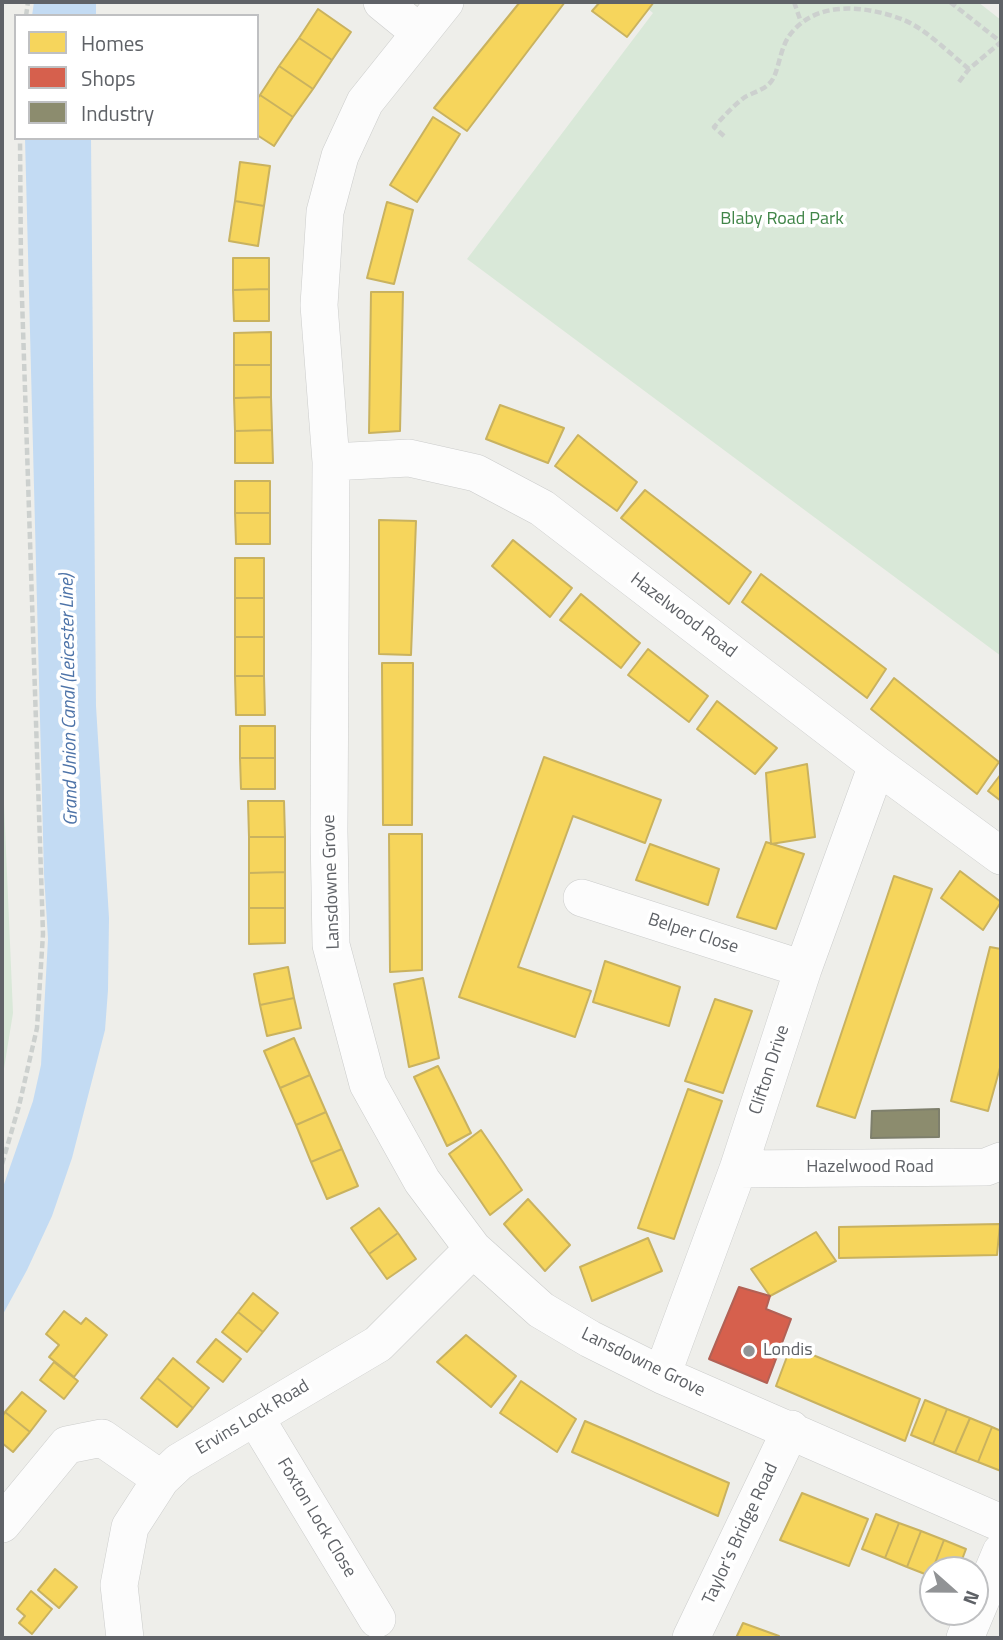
<!DOCTYPE html>
<html>
<head>
<meta charset="utf-8">
<style>
	body { margin:0 }
	#map { position:relative; width:1003px; height:1640px; overflow:hidden; background:#eeeeea; font-family:"Titillium Web",sans-serif }
	canvas { display:block }
	.frame { position:absolute; inset:0; border:4px solid #5f6267; pointer-events:none }
	.legend { position:absolute; left:14px; top:14px; width:245px; height:126px; box-sizing:border-box; background:#fff; border:2px solid #bfc0c2; margin:0; padding:9px 12px; list-style:none; font-size:21px; color:#5f6267 }
	.legend li { display:flex; align-items:center; gap:14px; height:35px }
	.legend b { width:35px; border:2px solid #bfc0c2 }
	.north { position:absolute; left:919px; top:1556px; width:70px; height:70px; box-sizing:border-box; background:#fff; border:2px solid #bfc0c2; border-radius:50%; rotate:111deg; font-size:19px; font-weight:700; line-height:28px; text-align:center; color:#5f6267 }
	.north::after { content:''; display:block; margin:auto; width:24px; height:32px; background:#919395; clip-path:polygon(50% 0,100% 100%,50% 72%,0 100%) }
</style>
</head>
<body>
<div id="map">
<canvas width="1003" height="1640"></canvas>
<div class="frame"></div>
<ul class="legend">
<li><b style="height:19px;background:#f6d55c"></b>Homes</li>
<li><b style="height:19px;background:#d6604d"></b>Shops</li>
<li><b style="height:19px;background:#8c8c6e"></b>Industry</li>
</ul>
<div class="north">N</div>
</div>
<script>
const g = document.querySelector('canvas').getContext('2d');
g.lineJoin = 'round';
function fill(path, color) {
  g.fillStyle = color;
  g.fill(path, 'evenodd');
}
function strokePath(path, color, width, dash) {
  g.strokeStyle = color;
  g.lineWidth = width;
  g.lineCap = dash ? 'butt' : 'round';
  g.setLineDash(dash || []);
  g.stroke(path);
}
function write(font, color, halo, rows, align = 'center') {
  g.font = font + ' "Titillium Web",sans-serif';
  g.lineWidth = 7;
  g.setLineDash([]);
  g.textBaseline = 'middle';
  g.strokeStyle = halo;
  g.fillStyle = color;
  for (const [text, x, y, turn = 0] of rows) {
    g.save();
    g.translate(x, y);
    g.rotate((+turn || 0) * Math.PI / 180);
    g.textAlign = isNaN(turn) ? turn : align;
    if (halo) g.strokeText(text, 0, 0);
    g.fillText(text, 0, 0);
    g.restore();
  }
}
const green = new Path2D(`
	M640 2H978L1001 20V656L467 259 653 13Z
	M2 758 13 1013 2 1081Z`);
const water = new Path2D(`
	M34 2H96V16H32Z
	M25 138H91L96 706 109 918 108 990 105 1030 72 1158 52 1216 27 1270 2 1316V1190L33 1101 41 1065 48 939 44 874Z`);
const homes = new Path2D(`
	M520 2H565L467 131 434 108Z
	M600 2H654L627 37 592 11Z
	M318 9 351 32 332 60 299 38Z
	M299 38 332 60 313 89 279 66Z
	M279 66 313 89 293 117 260 95Z
	M260 95 293 117 274 146 257 135V99Z
	M433 117 460 134 417 202 390 185Z
	M240 162 270 166 264 206 235 201Z
	M235 201 264 206 258 246 229 241Z
	M387 202 413 210 394 284 367 278Z
	M233 258H269V289L233 290Z
	M269 289V321H234L233 290Z
	M371 292H403L400 431 369 433Z
	M271 332V365H234V333Z
	M234 365H271V397L234 398Z
	M271 397 272 430 235 431 234 398Z
	M500 405 564 428 548 463 486 439Z
	M272 430 273 463H235V431Z
	M578 435 637 482 617 511 555 466Z
	M235 481H270V513H235Z
	M645 490 751 572 729 604 621 518Z
	M235 513H270V544H236Z
	M379 520 416 521 411 655 379 654Z
	M513 540 572 588 550 617 492 566Z
	M235 558H264V598H235Z
	M761 574 886 669 867 698 742 602Z
	M581 594 640 643 621 668 560 620Z
	M235 598H264V637H235Z
	M235 637H264V676H235Z
	M648 649 708 696 689 722 628 675Z
	M382 663H413L412 825H383Z
	M235 676H264L265 715H236Z
	M894 678 999 762 977 794 871 709Z
	M717 701 777 748 755 774 697 729Z
	M240 726H275V758H240Z
	M544 757 661 800 645 843 573 816 518 967 591 991 575 1037 459 997Z
	M240 758H275V789H241Z
	M807 764 815 837 771 844 766 773Z
	M1001 774V801L988 791Z
	M248 801H284L285 837H249Z
	M389 834H422V970L390 972Z
	M249 837H285V872L249 873Z
	M766 842 804 854 776 929 737 917Z
	M650 844 719 869 708 905 636 880Z
	M960 871 1001 902 983 930 941 898Z
	M285 872V908H249V873Z
	M894 876 932 889 855 1118 817 1106Z
	M249 908H285V943L249 944Z
	M990 947 1001 949V1064L988 1111 951 1101Z
	M605 961 680 987 669 1026 593 1002Z
	M288 967 294 998 260 1005 254 974Z
	M423 978 439 1058 409 1067 394 984Z
	M294 998 301 1028 267 1036 260 1005Z
	M715 999 752 1011 723 1093 685 1081Z
	M294 1038 310 1075 280 1088 264 1051Z
	M438 1066 471 1133 447 1146 414 1077Z
	M310 1075 326 1112 296 1125 280 1088Z
	M688 1089 722 1101 674 1239 638 1228Z
	M326 1112 342 1149 311 1162 296 1125Z
	M481 1130 522 1190 490 1215 449 1154Z
	M342 1149 358 1186 327 1199 311 1162Z
	M528 1199 570 1245 545 1271 504 1224Z
	M379 1208 398 1233 369 1254 351 1228Z
	M1000 1224 997 1255 839 1258V1227Z
	M816 1232 836 1261 770 1296 751 1269Z
	M398 1233 416 1259 387 1279 369 1254Z
	M648 1238 662 1271 592 1301 580 1267Z
	M253 1293 278 1313 263 1332 238 1312Z
	M64 1311 81 1324 86 1318 107 1335 74 1377 49 1357 59 1345 46 1334Z
	M238 1312 263 1332 247 1352 222 1332Z
	M466 1335 516 1376 491 1407 437 1362Z
	M216 1339 241 1359 223 1382 197 1362Z
	M791 1346 920 1399 905 1441 776 1386Z
	M173 1358 209 1388 193 1408 157 1378Z
	M54 1362 78 1381 64 1399 40 1380Z
	M157 1378 193 1408 177 1427 141 1398Z
	M521 1381 576 1419 557 1452 500 1413Z
	M22 1392 46 1411 30 1432 5 1412Z
	M925 1400 947 1409 933 1444 911 1435Z
	M947 1409 970 1418 955 1453 933 1444Z
	M5 1412 30 1432 13 1452 2 1443V1417Z
	M970 1418 992 1427 978 1462 955 1453Z
	M585 1421 729 1483 718 1516 572 1452Z
	M992 1427 1001 1431V1471L978 1462Z
	M802 1493 868 1519 849 1566 780 1540Z
	M876 1514 899 1523 885 1558 862 1549Z
	M899 1523 921 1531 907 1567 885 1558Z
	M921 1531 944 1540 930 1576 907 1567Z
	M944 1540 966 1549 958 1570H933V1577L930 1576Z
	M55 1569 77 1587 59 1608 38 1590Z
	M31 1591 52 1609 32 1634 19 1623 25 1616 17 1609Z
	M743 1623 779 1636 778 1638H736Z`);
const shops = new Path2D(`
	M739 1287 770 1296 766 1309 791 1319 767 1383 709 1359Z`);
const industry = new Path2D(`
	M939 1109V1137L871 1138 872 1111Z`);
const path = new Path2D(`
	M794 2 801 22
	M950 2 1001 42
	M26 16 28 2
	M959 82 969 69 1001 42
	M724 136 714 127C724 116 733 106 745 97 752 93 763 90 769 84 780 74 778 47 793 31 820 0 868 6 904 20 927 30 949 53 969 69
	M2 1164 19 1106 37 1028 43 934 21 268 20 138`);
const street = new Path2D(`
	M382 2 420 33
	M445 2 365 102 340 156 325 212 319 305 331 462 329 831 331 945 368 1084 422 1181 473 1249 541 1310 590 1339 662 1375 1001 1523
	M331 462 409 458 476 473 542 508 877 765 1001 856
	M582 898 803 969
	M738 1169 986 1167 1001 1161
	M662 1375 738 1169 803 969 877 765
	M255 1417 377 1619
	M2 1524 67 1445 102 1438 161 1479
	M125 1638 119 1585 130 1527 161 1479 179 1462 378 1344 473 1249
	M691 1638 791 1429
	M965 1638 1001 1552`);
const markers = [
	[749,1351,7,"#919395"]
];
const parkNames = [
	["Blaby Road Park",782,220]
];
const streetNames = [
	["Hazelwood Road",683,616,37],
	["Lansdowne Grove",332,882,-92],
	["Belper Close",693,934,18],
	["Clifton Drive",770,1070,-72],
	["Hazelwood Road",870,1168],
	["Lansdowne Grove",643,1363,26],
	["Ervins Lock Road",253,1418,-31],
	["Foxton Lock Close",316,1518,59],
	["Taylor's Bridge Road",741,1534,-65]
];
const poiNames = [
	["Londis",763,1351]
];
const waterNames = [
	["Grand Union Canal (Leicester Line)",70,700,-91]
];
fill(green, '#d9e8d8');
fill(water, '#c3dbf3');
fill(homes, '#f6d55c');
strokePath(homes, '#c9b25f', 2);
fill(shops, '#d6604d');
strokePath(shops, '#b26155', 2);
fill(industry, '#8c8c6e');
strokePath(industry, '#7e7f6c', 2);
strokePath(street, '#cbcccb', 38);
strokePath(path, '#ccd0ce', 4.5, [7, 3.5]);
strokePath(street, '#fcfcfc', 37);
for (const [x, y, r, color] of markers) {
  const dot = new Path2D();
  dot.arc(x, y, r, 0, 2 * Math.PI);
  g.fillStyle = color;
  g.fill(dot);
  strokePath(dot, '#fff', 2.5);
}
write('18px', '#408548', '#fff', parkNames);
write('18px', '#5f6267', '#fff', streetNames);
write('18px', '#5f6267', '#fff', poiNames, 'left');
write('italic 19px', '#4d73a8', '#fff', waterNames);
</script>
</body>
</html>
